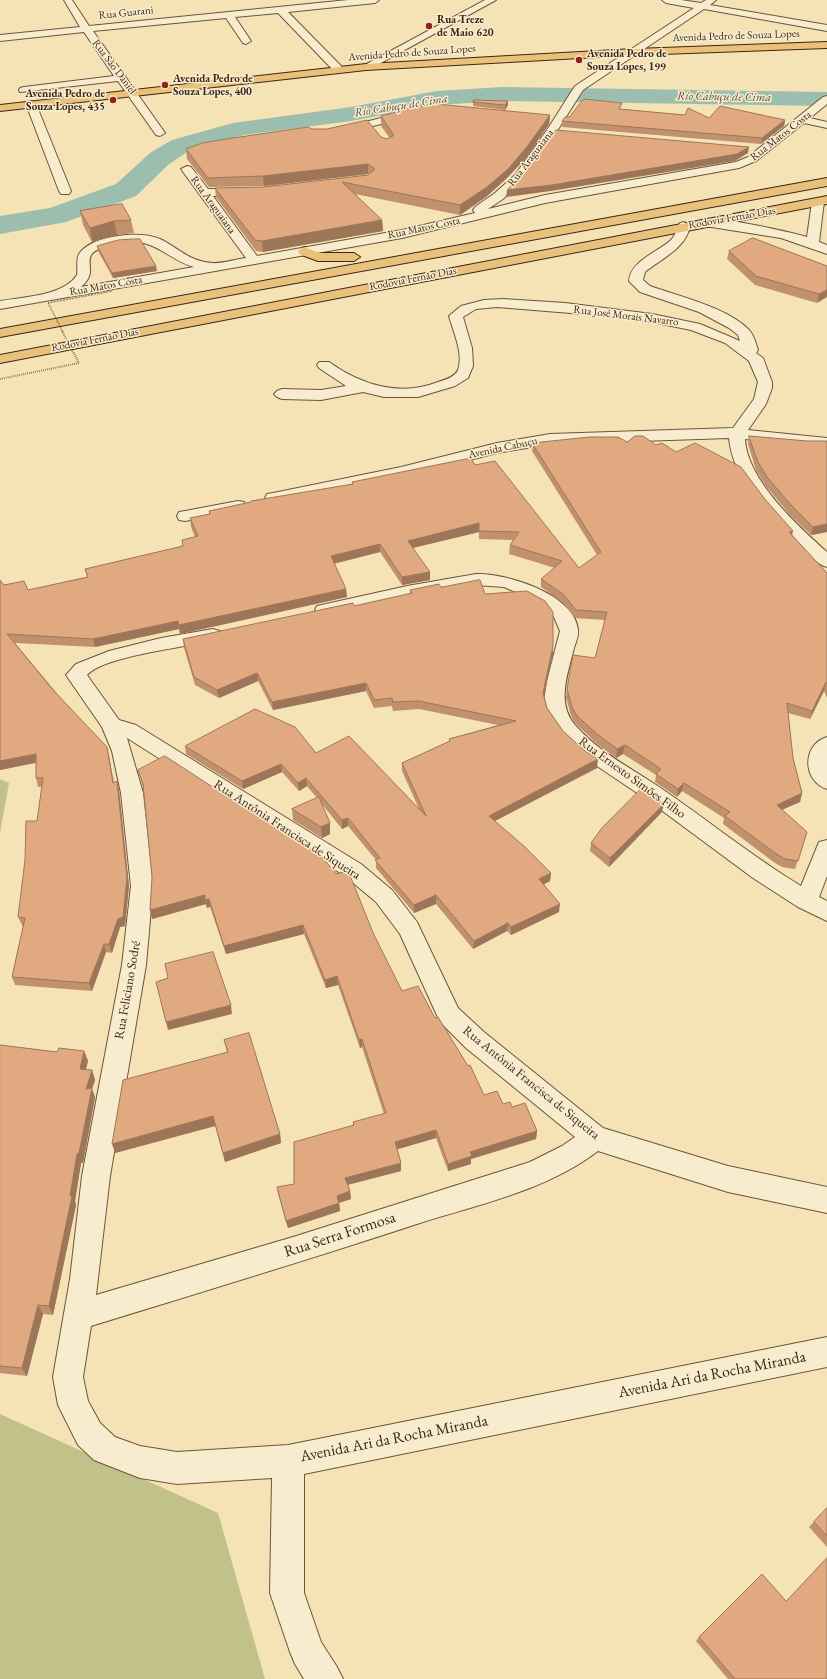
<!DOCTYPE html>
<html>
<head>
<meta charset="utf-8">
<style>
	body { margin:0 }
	canvas { display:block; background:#f5e2b5 }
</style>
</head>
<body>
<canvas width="827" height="1679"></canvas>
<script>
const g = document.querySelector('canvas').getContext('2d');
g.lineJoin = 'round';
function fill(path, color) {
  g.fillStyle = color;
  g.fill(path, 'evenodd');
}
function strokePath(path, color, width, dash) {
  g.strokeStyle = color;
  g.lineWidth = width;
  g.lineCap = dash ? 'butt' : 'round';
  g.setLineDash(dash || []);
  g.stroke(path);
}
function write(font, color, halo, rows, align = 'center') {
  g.font = font + ' "EB Garamond",serif';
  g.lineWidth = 3;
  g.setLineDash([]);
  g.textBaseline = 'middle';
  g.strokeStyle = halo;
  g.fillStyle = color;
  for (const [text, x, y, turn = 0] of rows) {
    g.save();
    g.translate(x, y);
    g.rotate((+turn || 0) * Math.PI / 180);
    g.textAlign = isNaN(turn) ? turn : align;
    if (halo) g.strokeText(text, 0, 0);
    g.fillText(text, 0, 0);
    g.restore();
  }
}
const green = new Path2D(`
	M0 779 9 783 0 833Z
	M0 1414 218 1513 265 1679H0Z`);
const river = new Path2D(`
	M502 87 827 92V106L502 101 437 105 351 121 244 135 190 150 168 165 136 196 66 222 0 234V216L50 208 116 184 150 153 172 140 233 123 351 107 437 91Z`);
const minor = new Path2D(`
	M64 0H72L89 26 348 0H379L375 3 288 12 343 68 344 70 343 72H335L278 13 235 17 251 41 246 44 243 43 226 18 93 31 165 133 160 136 156 135 118 81 20 92 19 90 20 88 24 87 114 76 84 32 0 41V35L80 27Z
	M485 0H496L370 69 366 70 361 67Z
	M662 0H681L701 3 706 0H716L710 5 827 25V31L704 9 583 90 557 131 523 179 503 199 488 209 545 195 736 162 748 157 823 97 827 96V104L810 118 827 122V128L804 123 756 161 739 168 545 203 402 238 0 309V301C22 297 64 296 77 275 78 269 76 259 79 254 91 235 141 230 160 239 179 248 188 261 212 263 222 264 236 259 246 258L181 169 187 166 191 167 208 189H249L251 192 249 195 245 196H213L257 256 402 230 475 213 473 210 475 207 495 193 515 175 547 130 575 86 694 8 666 3ZM136 242C158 243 172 261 194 267L81 287C97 273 86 265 91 255 97 245 126 243 136 242Z
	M31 101 36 104 71 191 69 194H61L59 191 26 104Z
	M409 111 413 112 414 114 413 116 341 134 336 131 337 129Z
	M818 198 824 202 819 242 827 245V254L781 238 705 226 699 222C706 212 793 233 807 237L812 202Z
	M684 222 690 226C686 248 661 259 645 272L643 280 650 286C678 296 729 308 749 330 754 335 756 344 758 350L756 353 763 358 772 382V388L766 404 748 430 827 438V448L745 439C747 480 798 526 827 552V567C806 562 745 486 736 465 732 456 730 448 729 438L550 444 497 453 401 477 273 503 267 502 265 498 267 494 273 493 401 467 497 443 550 434 733 428 754 399 758 382 749 361 725 343 691 330 652 322 608 316 497 307 476 309 463 317 472 348 473 366 468 378 455 386 418 397H384L363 392 321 400 282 399 277 397 274 394 277 391 282 389 321 390 346 386 319 368 317 365 319 362H329C361 385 400 397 438 382 445 380 455 377 458 370 464 354 453 331 449 316L461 306 484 300 503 299 565 303 652 314 700 324 740 341 738 335 729 328 699 312 640 292 629 281C630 261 658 252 671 240 676 235 676 229 680 223Z
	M238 501 244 502 246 506 244 510 185 521 179 520 177 516 179 512 185 511Z
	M476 574C506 573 575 594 578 630 579 635 576 642 574 648 568 673 556 703 575 725 599 753 635 770 665 791 710 822 753 857 801 886L819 842 827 840V876L819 897 827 901V921L798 907 753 878 649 801 585 758 563 738 548 716 544 701 547 681 560 631 554 617 529 598 504 587 476 585 407 597 324 616 317 614 315 610 317 606 407 586Z
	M213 629 220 631 222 635 220 639C191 647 105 655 87 675L119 720 136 725 361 864 392 890 417 922 458 1008 484 1032 603 1128 728 1166 827 1187V1213L728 1192 598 1151C547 1190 480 1204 420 1223 311 1259 201 1292 91 1326L83 1377 88 1401 100 1423 115 1437 140 1446 177 1452 288 1445 827 1337V1367L304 1474V1593L321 1642 337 1667 343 1679H304L295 1664 290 1652 270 1593 272 1478 177 1484 140 1478 94 1460 78 1445 58 1405 53 1377 70 1279 82 1176 122 965 131 886 121 793 112 751 102 727 66 675 76 664 109 651 161 638ZM127 738 345 876 376 902 400 934 440 1022 466 1048 575 1137 562 1146 530 1162 293 1237 96 1295 110 1176 146 965 153 886 143 793Z
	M827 737V789C802 781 802 744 827 737Z`);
const major = new Path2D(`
	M827 42V48L634 55 366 70 0 111V105L366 64 634 49Z`);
const highway = new Path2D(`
	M827 178V186L0 337V329Z
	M827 196V204L0 363V355Z
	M304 247 320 253H354L360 257 354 261H318L299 254 298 251Z`);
const pathBridgeFar1 = new Path2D(`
	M63 332 48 303 112 291`);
const pathBridge = new Path2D(`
	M0 379 79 363 62 331`);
const wall = new Path2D(`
	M473 102 508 105 505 110 473 106Z
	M621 109 709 118 785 120 784 126 761 144 562 127V121L569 117Z
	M550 115 549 124 526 158 507 178 486 197 460 215 355 194 382 220 383 231 263 252 256 251 216 197 215 188 263 187 368 175 369 174H368L264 186 209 187 187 159 186 149 312 129 381 137 387 139 389 137 381 126V116Z
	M80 211 131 220 134 233 117 235 92 242 83 225Z
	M97 246 157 271 113 278 98 251Z
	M729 251 827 266 817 303 755 285 727 259Z
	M749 436 807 441H827V532L811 535 790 515 765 485 756 470 748 444Z
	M532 443 792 535 827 573V698L824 691 810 719 788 713 793 758 802 793 800 802 782 810 807 832 795 869 782 867 775 863 723 824 724 818 682 791 677 797 655 782 656 775 623 754 616 758 596 743 576 724 571 716 566 697 567 689 595 658 605 620 575 618 562 602 541 587V579L555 568 509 554 510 545 513 540 479 539V532L413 548 430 580 402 585 380 552 334 564 346 589 347 597 180 634 179 629 95 647 15 643 109 756 114 783 119 790 129 886 125 926 120 927 112 953 106 952 92 991 15 985 12 977 23 926 22 925 18 917 37 821 42 787H38L36 778V763L0 770 4 585 28 590 87 577 85 569 183 546 182 540 195 537 191 527 190 518 209 514V511L352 484V482L475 465 579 568 597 555 532 451Z
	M441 587 485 594 553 654 544 694 547 708 563 731 597 768 495 821 551 873 550 881 544 884 559 912 511 935 507 931 473 949 436 904 414 913 376 868V860L348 826 342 829 322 804 330 834 322 838 293 820 292 809 317 798 307 786 299 791 282 772 243 789 186 754 185 746 316 753 419 809 402 771V763L449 742V739L498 725 419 709 393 711 392 706 374 708 366 691 273 710 258 681 219 698 195 685 184 648 183 639 354 606 410 594V590Z
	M138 770 374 935 402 991 435 1018 484 1095 503 1104 512 1107 537 1131 536 1139 471 1159V1164L448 1171 436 1138 397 1149 401 1171 348 1185 350 1191 351 1199 339 1203 340 1211 288 1228 278 1194 277 1187 294 1184 353 1126V1122L384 1114 362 1047 360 1048 338 985 326 988 304 934 226 954 210 907 207 908 206 904 152 919 150 910 152 877 143 787Z
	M662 812 609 867 590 851 591 843Z
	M224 1040 280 1134 281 1143 225 1162 215 1126 115 1153 227 1052Z
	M0 1045 57 1052 84 1051 88 1061 86 1070H92L95 1080 92 1089 95 1097 83 1163H81L75 1201 76 1205 53 1315 43 1314 27 1376 0 1373Z
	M827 1508V1547L809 1527Z
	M786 1601 827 1679H728L696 1641 699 1637Z`);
const shadedWall = new Path2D(`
	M508 101V105L505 110V105Z
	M550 115 549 124 526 158 507 178 486 197 460 215V205Z
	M785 120 784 126 761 144 762 138Z
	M749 147 748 153 735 161 551 191 506 197 507 190Z
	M368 164V174L264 186 263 176Z
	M382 220 383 231 263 252 262 241Z
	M114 221 117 235 92 242 90 228Z
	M156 266 157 271 113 278 112 273Z
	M827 290V297L817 303 819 294Z
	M479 523V532L408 549V541Z
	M827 524V532L811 535 813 527Z
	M793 531 791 540 789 532Z
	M380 544V552L331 564V556Z
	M430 572V580L402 585V577Z
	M346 589 347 597 180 634 179 625Z
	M178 621 179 629 95 647 93 639Z
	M553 646V654L543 701V693Z
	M257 673 258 681 219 698 217 690Z
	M826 682 824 691 810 719 812 711Z
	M366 683V691L273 710 272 702Z
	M625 745 623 754 616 758 617 749Z
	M107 747 109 756 115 792 113 783Z
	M36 754 38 762 0 770V761Z
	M598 759 597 768 489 824V816Z
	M281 764 282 772 243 789 242 781Z
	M306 778 307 786 299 791 298 783Z
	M117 781 119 790 129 886 125 926 120 927 112 953 109 944Z
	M684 783 682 791 677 797 678 789Z
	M802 793 800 802 774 813 777 805Z
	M664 804 662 812 609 867 610 858Z
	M348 818V826L342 829V820Z
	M330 823V834L322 838 321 827Z
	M551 873 550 881 539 887V879Z
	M205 895 206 904 152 919 150 910Z
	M436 895V904L414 913V905Z
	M209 899 210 907 207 908 205 900Z
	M560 904 559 912 511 935V927Z
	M508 923 507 931 473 949 474 941Z
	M303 925 304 934 226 954 224 946Z
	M104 944 106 952 92 991 89 983Z
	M337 976 338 985 326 988 325 980Z
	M231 1005 232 1014 168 1030 166 1022Z
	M362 1039V1047L360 1048 359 1040Z
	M84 1051 88 1061 83 1079 80 1069Z
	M92 1070 95 1080 92 1089 95 1097 83 1163H81L75 1201 76 1205 53 1315 49 1306 70 1196 86 1089Z
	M213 1116 215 1126 115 1153 112 1144Z
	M436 1130V1138L395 1150V1142Z
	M537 1131 536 1139 471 1159V1164L448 1171V1164L470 1152Z
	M280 1134 281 1143 225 1162 223 1153Z
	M401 1163V1171L346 1185 345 1178Z
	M350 1191 351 1199 338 1203 337 1196Z
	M339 1203 340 1211 288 1228 286 1221Z
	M38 1305 43 1314 27 1376 22 1368Z`);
const building = new Path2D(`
	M584 99 622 103 619 109 685 115 688 108 709 118 720 106 785 120 762 138 562 121 565 117H569Z
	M474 100 508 101 505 105 473 102Z
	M436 104 550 115 526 148 508 169 487 187 460 205 342 182 382 220 262 241 255 240 215 188 263 187 368 175 375 169 368 164 263 176 208 178 186 149 202 143 233 138 308 127 312 129H327L367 120 381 137 387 139 393 136V134L381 116 422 105Z
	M556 130 749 147 737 154 552 185 507 190 527 170Z
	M122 204 131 220 114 221 90 228 80 211Z
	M753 238 827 266V290L819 294 756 276 729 251Z
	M140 239 156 266 112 273 97 246 118 240Z
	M635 436H643L656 445 662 443 676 452 695 443 741 467 764 498 793 531 789 532 827 573V684L826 682 812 711 787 703 793 758 802 793 777 805 807 832 798 861 785 859 778 855 725 816 730 812 684 783 678 789 656 774 661 769 625 745 617 749 597 734 577 716 572 707 567 689 573 655 595 658 607 612 576 610 563 594 541 579 562 561 510 545 519 532 479 531V523L408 541 430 572 402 577 380 544 331 556 346 589 179 625 178 621 93 639 7 634 53 690 107 747 113 783 117 781 127 878 123 917 118 919 109 944H104L89 983 12 977 25 918 18 917 25 860 26 821H37L43 778H36V754L0 761V580L4 585 24 581 28 590 88 577 85 569 183 546 182 540 198 536 190 518 210 514 209 511 251 502V501L353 484 352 482 471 458 475 465 495 461 579 568 601 552 532 443 589 437H618L627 442Z
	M749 436 807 441H827V524L813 527 792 506 767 477 758 462Z
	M480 580 485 594 527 591 545 601 553 612V646L543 693 547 708 563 731 585 751 598 759 489 816 525 847 551 873 539 879 560 904 511 927 508 923 474 941 436 895 414 905 375 860 380 858 348 818 342 820 306 778 298 783 281 764 242 781 185 746 255 709 295 727 316 753 349 736 426 816 402 763 450 741 449 739 516 721 419 701 393 702 392 698 374 700 366 683 272 702 257 673 217 690 194 677 183 639 353 603 354 606 412 593 410 590 439 584 441 587Z
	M165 756 268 823 269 822 319 854 337 874 346 871 349 873 374 935 402 991 418 986 435 1018 438 1017 468 1066 470 1065 484 1095 497 1091 503 1104 510 1102 512 1107 525 1103 537 1131 470 1152 472 1156 448 1164 436 1130 395 1142 401 1163 345 1178 350 1191 337 1196 339 1203 286 1221 277 1187 294 1184V1142L354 1125 353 1122 386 1113 362 1039 359 1040 337 976 325 980 303 925 224 946 209 899 205 900V895L150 910 152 877 143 784 138 770Z
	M642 788 664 804 610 858 591 843 602 828Z
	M319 797 330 823 321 827 292 809Z
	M213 952 231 1005 166 1022 156 982 168 978 165 964Z
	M249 1033 280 1134 223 1153 213 1116 112 1144 123 1080 228 1052 224 1040Z
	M0 1045 57 1052 59 1048 84 1051 80 1069 92 1070 86 1089 92 1088 79 1153 77 1154 70 1196H72L49 1306 38 1305 22 1368 0 1366Z
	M827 1508V1536L814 1522Z
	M827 1558V1679H735L699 1637 762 1574 786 1601Z`);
const markers = [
	[429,26,4,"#8f2418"],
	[579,60,4,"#8f2418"],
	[165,85,4,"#8f2418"],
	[113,100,4,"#8f2418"]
];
const farStreetnames = [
	["Rua Guarani",126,13,-6],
	["Avenida Pedro de Souza Lopes",736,36,-2],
	["Avenida Pedro de Souza Lopes",412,53,-4],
	["Rua São Daniel",114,67,53],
	["Rua Matos Costa",781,136,-38],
	["Rua Araguaiana",531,158,-53],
	["Rua Araguaiana",213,205,54],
	["Rodovia Fernão Dias",732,218,-10],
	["Rua Matos Costa",424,228,-12],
	["Rodovia Fernão Dias",413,279,-11],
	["Rua Matos Costa",106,286,-10],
	["Rua José Morais Navarro",626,316,7],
	["Rodovia Fernão Dias",95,340,-11],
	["Avenida Cabuçu",503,448,-12]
];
const farPoinames = [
	["Rua Treze",437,20],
	["de Maio 620",437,33],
	["Avenida Pedro de",587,54],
	["Souza Lopes, 199",587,67],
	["Avenida Pedro de",173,79],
	["Souza Lopes, 400",173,92],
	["Avenida Pedro de",105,94,"right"],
	["Souza Lopes, 435",105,107,"right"]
];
const farWaternames = [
	["Rio Cabuçu de Cima",724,97,1],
	["Rio Cabuçu de Cima",401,106,-9]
];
const streetNames = [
	["Rua Ernesto Simões Filho",632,778,36],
	["Rua Antônia Francisca de Siqueira",287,830,33],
	["Rua Feliciano Sodré",128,990,-80],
	["Rua Antônia Francisca de Siqueira",531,1083,39]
];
const nearStreetnames = [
	["Rua Serra Formosa",340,1235,-18],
	["Avenida Ari da Rocha Miranda",712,1375,-11],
	["Avenida Ari da Rocha Miranda",394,1439,-11]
];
fill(green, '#c1c28a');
fill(river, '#9cbeae');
strokePath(minor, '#6b553c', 2);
strokePath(major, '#3d2613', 2);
strokePath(highway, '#3d2613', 2);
fill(minor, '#f8eccf');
fill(major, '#eac17a');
fill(highway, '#eac17a');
strokePath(pathBridgeFar1, '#3d2613', 1.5, [0.5, 1]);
strokePath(pathBridge, '#3d2613', 2, [0.5, 1.5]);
fill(wall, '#c1916e');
fill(shadedWall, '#9d765a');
fill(building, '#e0a980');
strokePath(building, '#9d765a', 1);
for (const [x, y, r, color] of markers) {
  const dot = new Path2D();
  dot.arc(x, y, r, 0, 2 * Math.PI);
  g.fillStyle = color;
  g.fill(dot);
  strokePath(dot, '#f8eccf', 1.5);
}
write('11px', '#3d2613', '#f8eccf', farStreetnames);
write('bold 11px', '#3d2613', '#f8eccf', farPoinames, 'left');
write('italic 12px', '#554c3a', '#f8eccf', farWaternames);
write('13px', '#3d2613', '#f8eccf', streetNames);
write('16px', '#3d2613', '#f8eccf', nearStreetnames);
</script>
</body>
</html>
